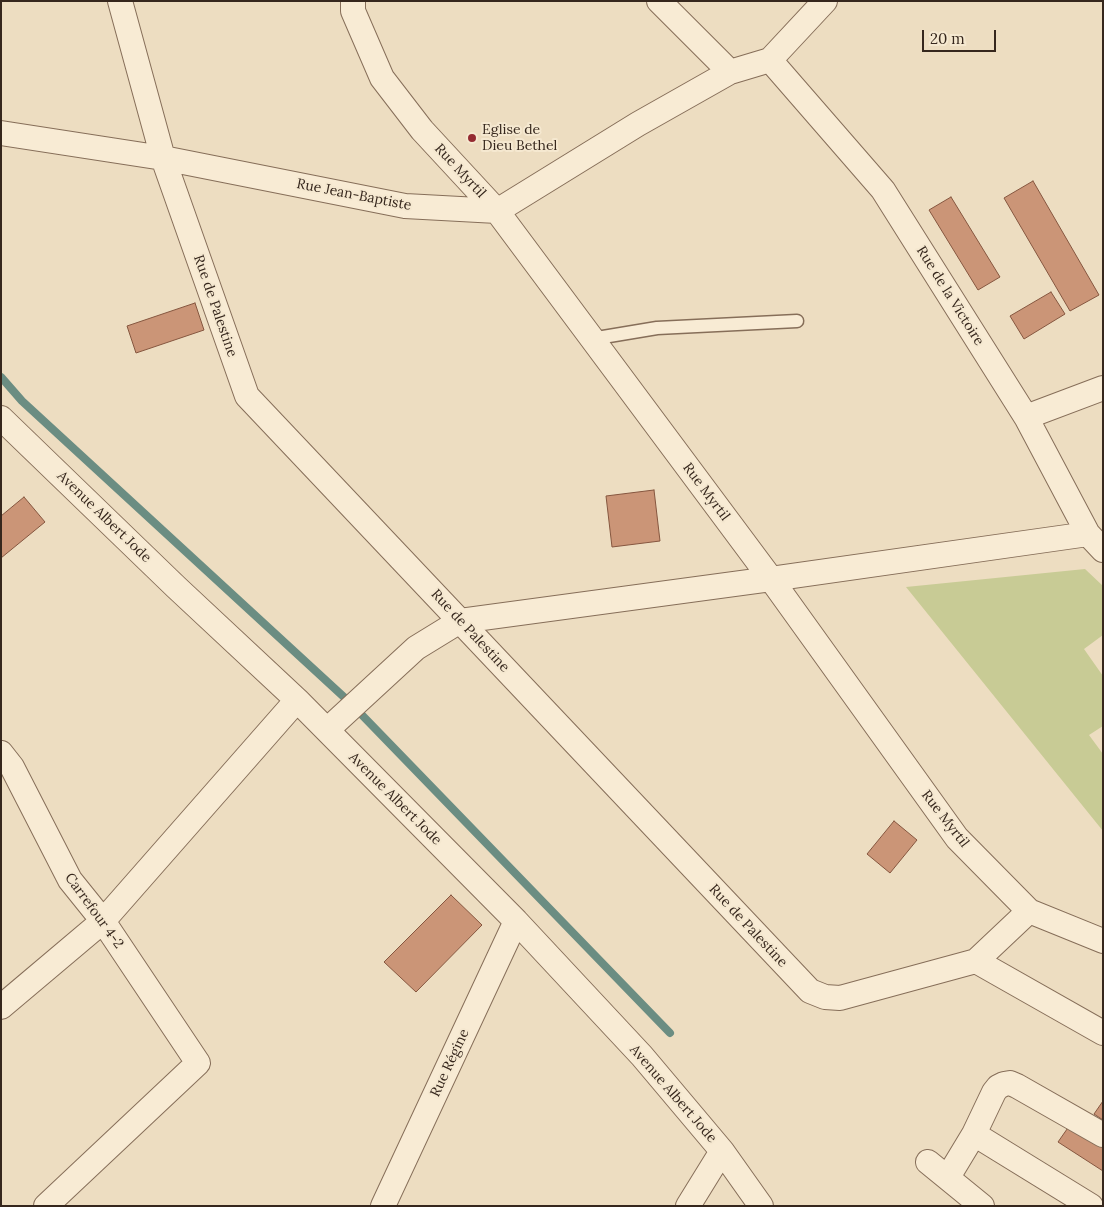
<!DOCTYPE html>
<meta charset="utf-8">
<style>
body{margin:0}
#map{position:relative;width:1104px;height:1207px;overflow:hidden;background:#edddc1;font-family:Lora,serif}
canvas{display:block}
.frame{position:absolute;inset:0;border:2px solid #36271d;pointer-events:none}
.scale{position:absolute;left:922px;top:30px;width:74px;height:22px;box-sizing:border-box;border:2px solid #36271d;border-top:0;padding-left:6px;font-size:15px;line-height:18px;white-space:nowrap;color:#36271d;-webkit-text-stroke:4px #f5e8d0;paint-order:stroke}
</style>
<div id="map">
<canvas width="1104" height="1207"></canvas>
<div class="frame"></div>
<div class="scale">20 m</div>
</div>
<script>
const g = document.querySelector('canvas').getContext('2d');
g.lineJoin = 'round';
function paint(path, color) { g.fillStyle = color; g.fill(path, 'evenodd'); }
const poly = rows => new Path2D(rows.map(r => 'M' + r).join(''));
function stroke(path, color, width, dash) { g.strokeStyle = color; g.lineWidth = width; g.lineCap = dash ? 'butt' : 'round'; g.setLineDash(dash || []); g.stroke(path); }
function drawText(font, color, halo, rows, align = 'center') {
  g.font = font + ' Lora,serif'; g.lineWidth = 4; g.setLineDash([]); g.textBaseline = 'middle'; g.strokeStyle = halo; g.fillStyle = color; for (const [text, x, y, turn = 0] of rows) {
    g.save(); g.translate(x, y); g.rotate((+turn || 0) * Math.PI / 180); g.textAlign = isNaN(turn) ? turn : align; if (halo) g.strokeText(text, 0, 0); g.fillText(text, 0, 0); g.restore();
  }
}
paint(poly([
 [1085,569,1103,586,1103,635,1084,649,1103,676,1103,726,1089,735,1103,754,1103,831,906,587]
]), '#c8cb95');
stroke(poly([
 [1,377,22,401,345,698],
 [360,713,670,1033]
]), '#6b8d82', 8);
const building = poly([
 [1033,181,1099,295,1070,311,1004,198,1033,181],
 [951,197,1000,277,978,290,929,210,951,197],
 [1051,292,1065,314,1024,339,1010,316,1051,292],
 [195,303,204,330,136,353,127,326,195,303],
 [654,490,660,541,612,547,606,496,654,490],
 [24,497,45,522,1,558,1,516,24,497],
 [894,821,917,840,890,873,867,854,894,821],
 [451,895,482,925,416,992,384,962,451,895],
 [1103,1101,1103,1120,1094,1114,1103,1101],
 [1072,1122,1103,1142,1103,1171,1058,1142,1072,1122]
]);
paint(building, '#cb9577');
stroke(building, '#85563f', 1);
const service = poly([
 [591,339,657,328,797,321]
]);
const minor = poly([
 [120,1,163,158,247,396,810,991,825,997,840,998,976,961,1029,911],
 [353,1,353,11,382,78,422,130,497,211,771,579,957,838,1029,911,1103,941],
 [659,1,730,72],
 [770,60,883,190,1026,417,1088,534,1103,550],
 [1,133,163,158,405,206,497,211,638,124,730,72,770,60,825,1],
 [1026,417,1103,388],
 [1,418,176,587,297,700,516,921,642,1056,722,1151,761,1206],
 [327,730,416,648,460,621,771,579,1088,534],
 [1,753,12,767,70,880,103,921,198,1063,46,1206],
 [976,961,1103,1033],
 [1,1007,103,921,297,700],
 [974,1134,1091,1206],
 [928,1162,982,1206],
 [948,1177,974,1134,994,1092,998,1087,1004,1084,1010,1083,1017,1086,1103,1135],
 [383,1206,516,921],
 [688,1206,722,1151]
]);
stroke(service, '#866e59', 15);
stroke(minor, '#866e59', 26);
stroke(service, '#f8ebd4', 12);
stroke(minor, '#f8ebd4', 24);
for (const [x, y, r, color] of [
 [472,138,5,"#942a31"]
]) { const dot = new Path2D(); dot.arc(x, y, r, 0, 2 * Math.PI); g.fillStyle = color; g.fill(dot); stroke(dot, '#f5e8d0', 2); }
drawText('14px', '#36271d', '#f5e8d0', [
 ["Eglise de",482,130],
 ["Dieu Bethel",482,146]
], 'left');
drawText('14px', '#36271d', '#f5e8d0', [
 ["Rue Myrtil",460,171,47],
 ["Rue Jean-Baptiste",354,195,11],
 ["Rue de la Victoire",950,296,58],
 ["Rue de Palestine",215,306,71],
 ["Rue Myrtil",706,492,53],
 ["Avenue Albert Jode",104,517,44],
 ["Rue de Palestine",470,631,47],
 ["Avenue Albert Jode",395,799,45],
 ["Rue Myrtil",945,819,52],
 ["Carrefour 4-2",94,911,54],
 ["Rue de Palestine",748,926,47],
 ["Rue Régine",450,1063,-65],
 ["Avenue Albert Jode",673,1094,49]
]);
</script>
